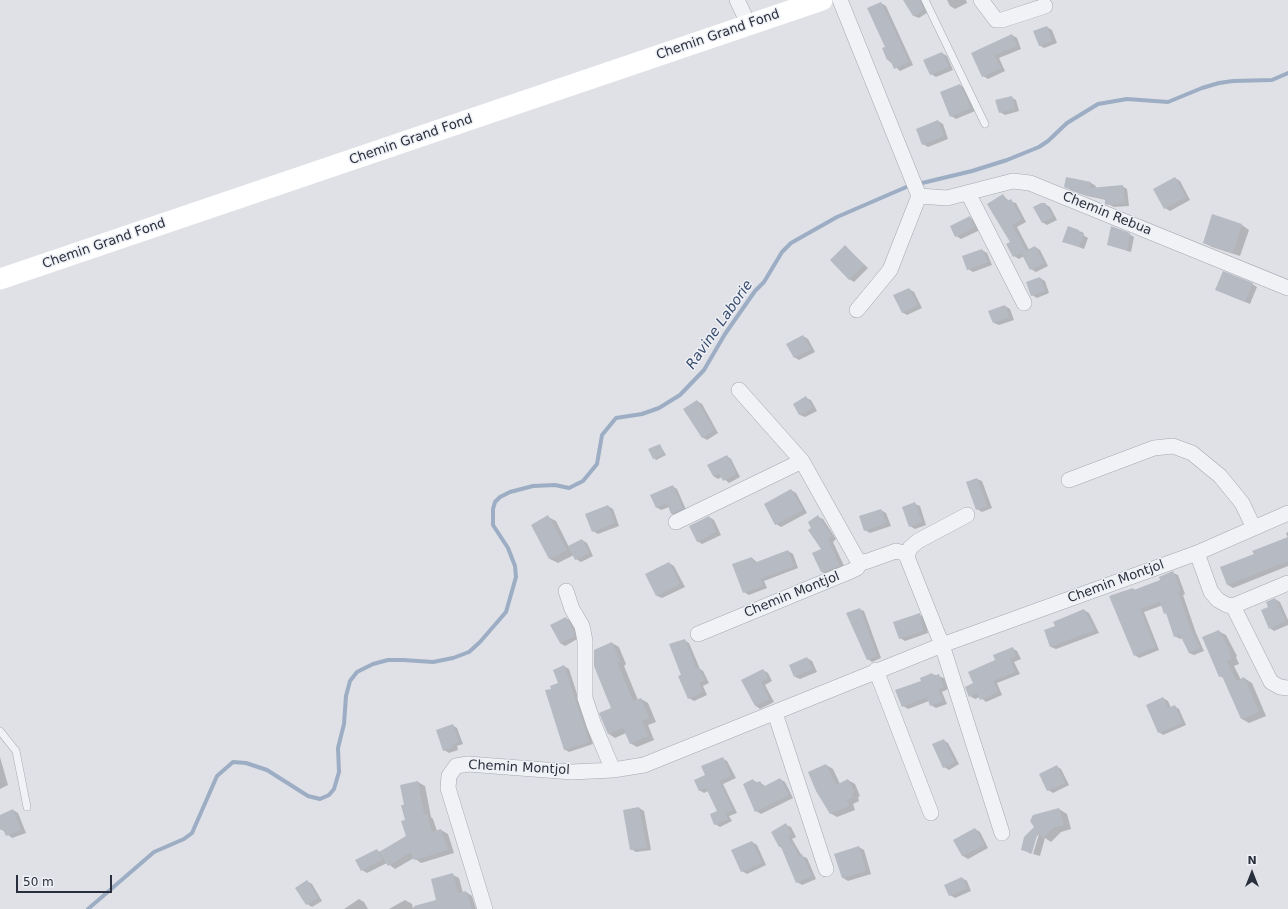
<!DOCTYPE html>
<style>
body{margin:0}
#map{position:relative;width:1288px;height:909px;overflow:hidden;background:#dfe1e7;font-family:"DejaVu Sans",sans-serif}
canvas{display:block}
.north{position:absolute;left:1232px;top:853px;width:40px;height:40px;-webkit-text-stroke:3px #eef0f5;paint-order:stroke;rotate:0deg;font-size:11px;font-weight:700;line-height:16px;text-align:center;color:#292f3c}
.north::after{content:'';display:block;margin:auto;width:14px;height:18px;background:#292f3c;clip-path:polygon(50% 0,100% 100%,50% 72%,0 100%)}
.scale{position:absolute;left:16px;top:875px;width:96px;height:18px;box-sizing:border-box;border:2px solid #292f3c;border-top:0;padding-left:5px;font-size:12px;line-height:14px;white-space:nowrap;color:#292f3c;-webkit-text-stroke:3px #eef0f5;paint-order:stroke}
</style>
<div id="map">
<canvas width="1288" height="909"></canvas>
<div class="north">N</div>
<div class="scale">50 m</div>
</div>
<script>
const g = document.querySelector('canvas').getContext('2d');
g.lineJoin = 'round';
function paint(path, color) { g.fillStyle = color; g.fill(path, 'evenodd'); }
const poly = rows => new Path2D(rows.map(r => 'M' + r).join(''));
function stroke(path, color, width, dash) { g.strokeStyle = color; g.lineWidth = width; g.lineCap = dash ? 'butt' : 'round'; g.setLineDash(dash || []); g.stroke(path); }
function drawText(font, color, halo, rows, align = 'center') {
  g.font = font + ' "DejaVu Sans",sans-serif'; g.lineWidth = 3; g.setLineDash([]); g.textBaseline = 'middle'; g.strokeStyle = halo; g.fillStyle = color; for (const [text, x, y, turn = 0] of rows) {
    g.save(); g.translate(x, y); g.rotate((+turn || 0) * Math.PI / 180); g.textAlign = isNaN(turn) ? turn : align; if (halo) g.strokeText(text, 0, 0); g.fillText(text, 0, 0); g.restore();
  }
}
paint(poly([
 [904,0,922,0,928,12,919,18,914,16],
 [947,0,966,0,967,3,955,9,950,6],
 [881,3,886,6,913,65,900,71,888,60],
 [1047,27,1052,30,1057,43,1044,48,1039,45],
 [1012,35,1017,38,1021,49,999,58,1005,71,988,79,983,76,972,54],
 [942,53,947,56,953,70,936,77,931,74],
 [960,85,965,88,975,111,956,119,951,116],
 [1011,97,1016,100,1019,111,1005,115,1000,112],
 [938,121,943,124,948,139,928,147,923,144],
 [1175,178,1180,181,1190,200,1170,211,1165,208],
 [1067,179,1091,183,1096,186,1095,189,1122,186,1127,189,1129,206,1114,207,1106,203,1106,200,1087,196,1070,190],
 [1003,195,1009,201,1016,203,1026,222,1017,227,1029,250,1035,247,1040,250,1048,266,1036,272,1031,269,1024,256,1019,259,1014,256],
 [1045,204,1050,207,1057,220,1047,225,1042,222],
 [970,218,975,220,980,230,961,239,956,236],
 [1242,225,1249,230,1240,256,1212,247,1204,243],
 [1069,227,1084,233,1083,235,1088,238,1084,249,1063,241],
 [1129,234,1134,237,1131,252,1108,245],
 [845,246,868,268,854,282,849,279],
 [982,250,987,253,992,265,973,272,968,269],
 [1040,278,1045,281,1049,293,1037,298,1032,295],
 [1252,284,1257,287,1250,304,1216,290],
 [909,289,914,292,922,308,907,315,902,312],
 [1005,306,1010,309,1014,320,999,325,994,323],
 [803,336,808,339,815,352,799,360,794,357],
 [806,398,811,400,817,411,805,417,800,415,794,404],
 [697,401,702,404,718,433,707,440,702,437],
 [660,445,666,455,656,460,654,458],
 [727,456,731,459,740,477,729,483,722,477,718,479,713,476],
 [977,479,982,481,992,508,982,512,977,509],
 [672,486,677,489,687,512,677,517,672,514,669,507,661,510,656,507],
 [791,490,796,493,807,513,781,527,776,524],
 [915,504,920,506,926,525,915,529,910,526],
 [608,506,613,509,619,526,598,534,593,531],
 [881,510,886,513,891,526,870,533,865,530],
 [548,517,556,521,569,547,582,540,587,543,593,556,581,562,576,559,574,555,558,563,550,559,532,525],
 [709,517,714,520,721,535,702,544,697,541],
 [818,517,823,519,836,539,833,542,845,568,827,575,822,572,814,554,823,550,813,528],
 [1288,532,1288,566,1233,588,1228,585,1221,568,1255,555,1288,538,1286,533],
 [788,551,793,554,798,568,764,581,767,588,749,595,744,592,752,558,758,563],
 [669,563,674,566,685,587,662,598,657,596,647,575],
 [1173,573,1178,575,1185,594,1183,595,1196,633,1204,651,1194,655,1189,653,1183,638,1180,639,1175,636,1168,615,1165,613,1163,605,1144,612,1159,650,1139,658,1135,655,1133,589,1136,590,1161,581],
 [1275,599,1280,602,1288,620,1288,625,1274,631,1270,628,1269,608],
 [859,609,864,611,881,658,872,662,868,659],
 [1084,610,1089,613,1099,633,1056,649,1051,647,1056,627],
 [920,615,924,617,928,633,905,641,900,638],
 [566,618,571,621,579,638,565,646,560,643],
 [1218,631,1226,635,1237,656,1236,657,1239,664,1234,666,1241,680,1244,678,1252,683,1266,716,1249,723,1242,719,1225,679,1220,676],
 [684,640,689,643,700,669,703,671,709,683,703,686,707,695,694,701,689,698,682,675],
 [612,643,619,647,626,664,624,666,638,700,641,699,648,703,656,722,648,725,654,740,637,747,630,743,626,733,615,738,609,734,613,708],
 [1012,648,1017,651,1021,659,1014,662,1020,674,997,683,1002,695,986,702,980,697,975,699,970,696,975,684,996,660],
 [807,658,812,661,817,672,800,679,795,677],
 [564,666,569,669,593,744,569,752,564,749,552,689,560,684,554,670],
 [763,670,768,673,772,681,765,685,774,702,760,709,756,706,742,681],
 [932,674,944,678,948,689,942,692,947,704,936,708,931,705,929,701,908,709,903,706,922,681],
 [1163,698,1168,701,1171,708,1174,706,1179,709,1186,725,1163,735,1159,732],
 [452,725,457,728,463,744,457,746,458,750,449,753,444,750],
 [943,740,948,743,959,764,949,770,944,767],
 [0,757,8,785,0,789],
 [722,758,727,761,736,778,723,784,737,813,729,816,732,821,720,827,715,824,718,811,708,791,704,793,699,790],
 [826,765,833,769,840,784,848,780,855,784,860,796,858,797,859,801,853,804,855,810,837,817,830,813],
 [1056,766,1061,769,1069,785,1053,793,1048,790],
 [780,779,785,782,793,798,761,814,756,811,753,780,758,783,760,782,766,787],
 [418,782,425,786,431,817,433,819,437,831,441,830,448,834,454,853,421,863,414,858,395,869,387,863,367,873,362,870,377,850,380,852,407,836,405,805],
 [639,808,644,811,651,850,636,852,631,849],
 [1059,809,1067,814,1071,829,1061,832,1051,842,1045,838,1040,856,1033,854,1039,834,1036,837,1031,854,1022,849],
 [13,810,18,813,26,833,12,838,1,829,0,816],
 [786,825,791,827,796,837,792,839,802,856,807,858,816,879,802,885,797,882,782,848,780,847],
 [975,829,980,832,988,848,968,859,963,856,955,840],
 [752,842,757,845,766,865,747,874,742,871],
 [859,847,864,850,871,874,848,881,843,878],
 [453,875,459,878,463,893,466,892,472,896,476,909,389,909,405,900,412,904,413,908,437,901],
 [962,878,967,881,971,891,955,898,950,895],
 [307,881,312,884,322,901,312,907,307,904],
 [359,899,364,902,368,909,344,909]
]), '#0003');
stroke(poly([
 [918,184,972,171,1007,160,1039,147,1048,141,1067,123,1098,104,1127,99,1168,102,1202,88,1219,83,1233,81,1272,80,1288,73],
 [88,909,154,852,184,839,192,833,217,776,233,762,246,763,267,770,308,796,320,799,329,795,334,789,339,772,338,748,344,724,346,696,350,681,357,672,373,664,388,660,403,660,433,662,453,658,469,652,480,642,506,612,516,577,515,566,508,548,493,525,493,509,495,502,500,497,510,492,533,486,555,485,569,488,583,481,597,464,602,435,616,418,642,414,659,408,680,395,704,370,725,334,755,291,764,282,782,252,791,243,837,217,911,185]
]), '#9cadc4', 4);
paint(poly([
 [903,0,920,0,924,10,913,16],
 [881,2,909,62,894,69,890,59,887,60,882,48,885,47,867,8],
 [1047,26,1052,41,1039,46,1033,31],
 [1012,34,1017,46,994,55,1001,68,982,77,971,53],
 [942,52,949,67,930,75,923,60],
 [960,84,971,108,950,117,940,92],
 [1012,96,1015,109,999,113,995,100],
 [938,120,944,136,922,145,916,129],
 [1066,177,1091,182,1090,188,1123,185,1125,203,1108,205,1105,204,1105,199,1081,194,1064,187],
 [1175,177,1186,197,1164,209,1153,189],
 [1003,194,1007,201,1011,199,1022,219,1012,225,1026,250,1013,257,1006,244,1010,242,987,204],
 [1041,203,1045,203,1053,217,1042,223,1033,207],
 [1212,214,1242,224,1233,253,1203,243],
 [970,216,975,227,955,237,950,226],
 [1068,226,1079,230,1078,233,1084,234,1079,247,1062,242],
 [1111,226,1130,233,1127,250,1107,245],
 [845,245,864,265,849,280,830,260],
 [1035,246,1044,263,1030,270,1021,253],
 [982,249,988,262,967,270,962,256],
 [1223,271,1253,283,1245,302,1215,290],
 [1040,277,1045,291,1031,296,1026,282],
 [909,288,918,305,902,313,893,295],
 [1005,305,1009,317,993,323,988,311],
 [803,335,811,349,794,358,786,344],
 [806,396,813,408,799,415,793,404],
 [697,400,714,430,702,438,683,409],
 [660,444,664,454,653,459,648,449],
 [727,455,736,474,723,481,719,473,713,476,707,465],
 [977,478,987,506,976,510,966,482],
 [673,485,683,509,671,514,667,503,656,508,650,495],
 [791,489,803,510,775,525,764,504],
 [915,502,922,522,909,527,902,507],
 [608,505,615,523,592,532,585,514],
 [881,509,886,523,864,531,859,516],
 [548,515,567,550,549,559,531,525],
 [818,515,832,536,828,539,840,566,821,572,812,553,821,549,808,530,811,528,808,522],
 [709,516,716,532,697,542,689,526],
 [1288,537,1288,561,1227,585,1220,567,1254,554,1252,551],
 [582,539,589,553,575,560,568,546],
 [788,550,794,566,760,579,763,586,743,593,732,564,752,557,754,563],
 [669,562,680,584,656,596,645,574],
 [1173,571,1181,591,1178,592,1191,630,1200,648,1189,653,1180,635,1174,637,1166,613,1164,614,1160,602,1140,609,1155,647,1134,656,1109,596,1133,588,1134,590,1160,580,1159,577],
 [1275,598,1286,621,1269,629,1261,610,1268,607,1266,602],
 [860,608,877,656,867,660,846,613],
 [1084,609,1095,630,1050,647,1044,630,1055,626,1053,622],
 [920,613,923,631,899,639,893,622],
 [566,617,573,629,575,636,560,643,550,625],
 [1219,630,1230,651,1229,652,1232,659,1227,661,1236,681,1244,677,1259,712,1241,719,1222,676,1219,677,1202,637],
 [685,639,696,668,698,667,705,680,699,683,703,692,688,699,678,676,681,675,669,644],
 [612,642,620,661,617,662,633,701,641,698,649,718,642,721,648,736,630,744,623,728,608,734,599,713,611,708,594,666,594,650],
 [1013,647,1016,656,1010,659,1015,672,993,681,998,692,980,700,977,693,969,697,965,687,973,683,968,672,995,660,993,655],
 [807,657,812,669,794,677,789,665],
 [564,665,589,742,564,750,545,690,551,689,550,686,558,683,553,670],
 [763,669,768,678,761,682,769,699,755,706,741,680],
 [932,673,933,676,939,674,944,687,938,689,943,701,930,706,927,697,902,707,895,690,921,681,920,678],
 [1163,697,1168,708,1175,705,1182,723,1158,733,1146,705],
 [453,724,459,742,452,744,454,747,443,751,436,730],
 [944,739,955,762,943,768,932,744],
 [723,757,731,776,719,781,733,810,725,813,728,819,714,825,710,814,717,811,706,788,699,791,694,780,705,775,701,766],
 [826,764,836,785,848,779,854,792,852,793,853,797,847,800,849,806,830,814,816,791,808,772],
 [1057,765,1065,783,1047,791,1039,774],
 [780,778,789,795,755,812,743,784,753,779,755,783,760,781,763,787],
 [418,781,424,814,427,814,432,832,441,829,448,850,414,860,411,852,388,866,379,852,406,836,401,821,405,820,401,805,404,805,400,785],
 [639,807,647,848,630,850,623,810],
 [1059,808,1064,825,1053,828,1043,838,1038,832,1032,853,1021,850,1024,837,1034,827,1030,821,1033,815],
 [13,809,21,830,6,836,3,829,0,830,0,815],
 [786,823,791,834,788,836,799,856,802,854,812,876,796,883,781,847,779,847,771,832],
 [975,828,984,845,962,856,953,840],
 [752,841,762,863,741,872,731,850],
 [859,846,866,871,842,878,834,854],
 [377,849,382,860,361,871,355,860],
 [453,873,458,893,466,891,472,909,415,909,414,906,436,900,431,879],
 [962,877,967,888,949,896,944,885],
 [307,880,318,898,306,905,295,888]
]), '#b6bac3');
const lane = poly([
 [925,0,985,124],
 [0,731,16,751,27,807]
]);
const street = poly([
 [737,0,749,25],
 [840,0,919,196,947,198,1013,181,1030,183,1288,288],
 [981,0,996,20,1002,20,1045,6],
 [968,193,1024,303],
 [857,310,890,270,919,196],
 [739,390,802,461,858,561,865,562,896,551,904,553,907,557,942,645,1002,833],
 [1069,480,1154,448,1173,446,1192,453,1220,476,1242,503,1254,528],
 [676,522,802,461],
 [1197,553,1211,592,1218,600,1227,605,1233,606,1288,583],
 [907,557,910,548,918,541,967,515],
 [566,591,572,609,582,626,585,641,585,698,594,725,613,770],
 [1233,606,1271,682,1280,687,1288,688],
 [698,634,851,571,857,568,861,562],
 [876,670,931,813],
 [775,713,826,869],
 [485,909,448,788,449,776,456,766,468,764,572,772,613,770,644,765,942,645,1197,553,1288,513]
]);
stroke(lane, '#a5a8b0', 8);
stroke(street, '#a5a8b0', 16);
stroke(lane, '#f1f2f5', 7);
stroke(street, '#f1f2f5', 15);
stroke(poly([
 [0,279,822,0]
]), '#fff', 21);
drawText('13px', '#292f3c', '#eef0f5', [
 ["Chemin Grand Fond",718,35,-19],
 ["Chemin Grand Fond",411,140,-19],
 ["Chemin Rebua",1107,214,22],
 ["Chemin Grand Fond",104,244,-19],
 ["Chemin Montjol",1116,582,-20],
 ["Chemin Montjol",792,595,-22],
 ["Chemin Montjol",519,768,3]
]);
drawText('italic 14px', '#374c6d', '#eef0f5', [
 ["Ravine Laborie",720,325,-55]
]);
</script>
